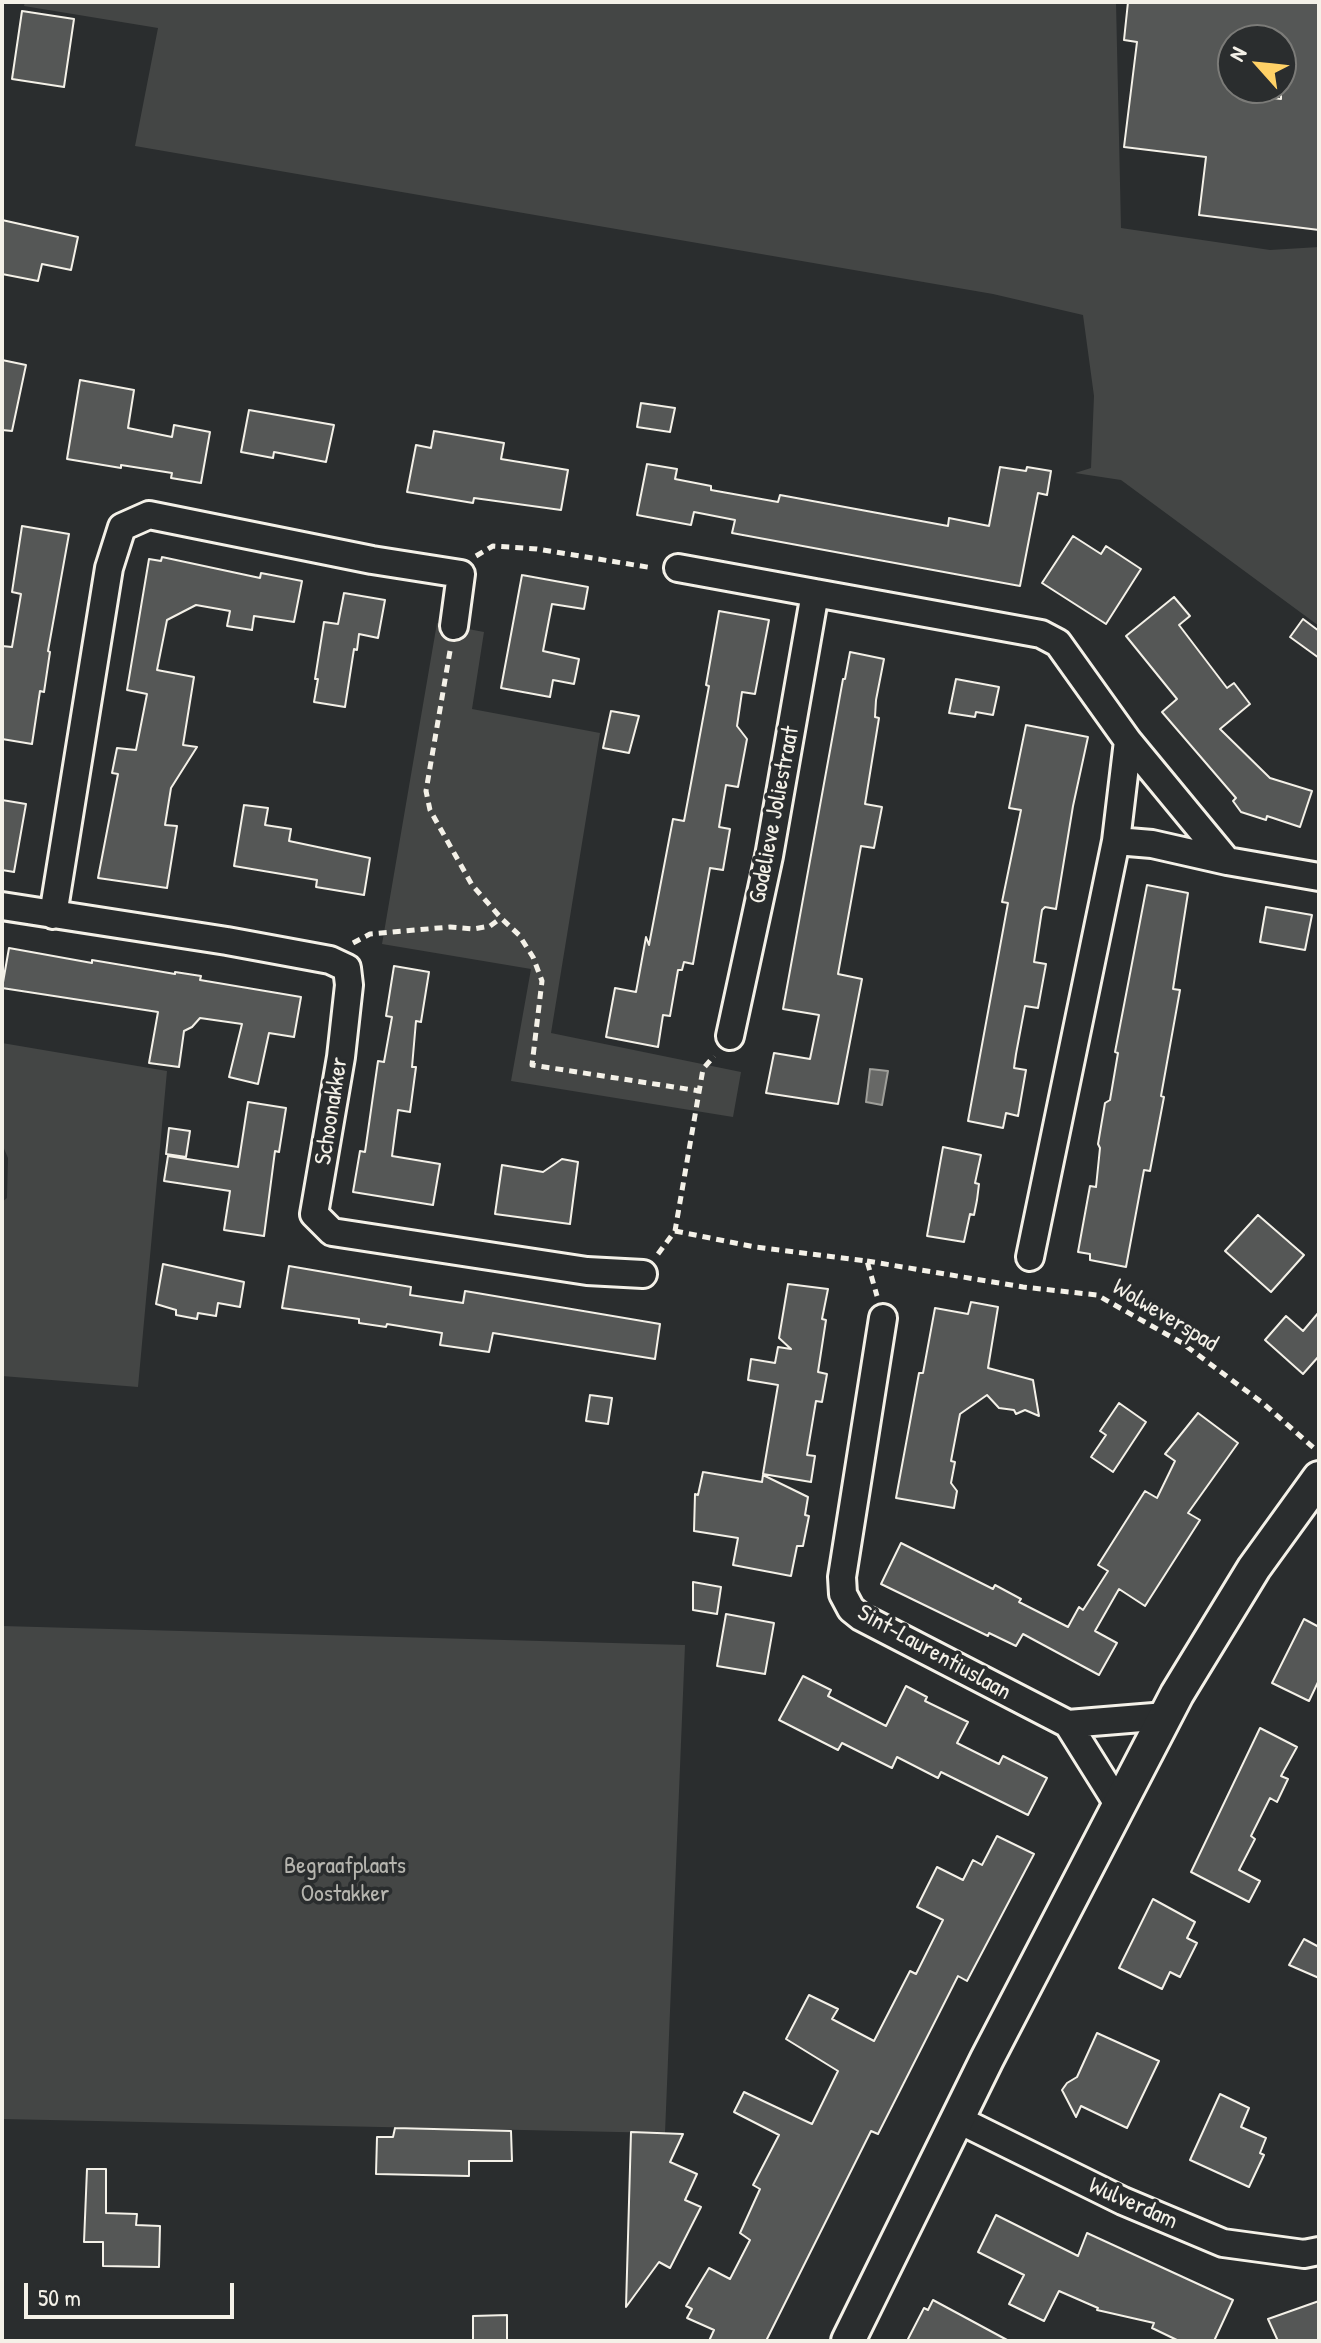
<!DOCTYPE html>
<style>
body{margin:0}
#map{position:relative;width:1321px;height:2343px;overflow:hidden;background:#2a2d2e;font-family:"Patrick Hand",sans-serif}
canvas{display:block}
.frame{position:absolute;inset:0;border:4px solid #f4f1e8;pointer-events:none}
.north{position:absolute;left:1217px;top:24px;width:80px;height:80px;box-sizing:border-box;background:#2a2d2e;border:2px solid #7b7b78;border-radius:50%;rotate:297deg;font-size:22px;font-weight:700;line-height:32px;text-align:center;color:#f4f1e8}
.north::after{content:'';display:block;margin:auto;width:28px;height:36px;background:#ffd166;clip-path:polygon(50% 0,100% 100%,50% 72%,0 100%)}
.scale{position:absolute;left:24px;top:2283px;width:210px;height:36px;box-sizing:border-box;border:4px solid #f4f1e8;border-top:0;padding-left:10px;font-size:24px;line-height:28px;white-space:nowrap;color:#f4f1e8;-webkit-text-stroke:6px #2a2d2e;paint-order:stroke}
</style>
<div id="map">
<canvas width="1321" height="2343"></canvas>
<div class="frame"></div>
<div class="north">N</div>
<div class="scale">50 m</div>
</div>
<script>
const g = document.querySelector('canvas').getContext('2d');
g.lineJoin = 'round';
function paint(path, color) { g.fillStyle = color; g.fill(path, 'evenodd'); }
const poly = rows => new Path2D(rows.map(r => 'M' + r).join(''));
function stroke(path, color, width, dash) { g.strokeStyle = color; g.lineWidth = width; g.lineCap = dash ? 'butt' : 'round'; g.setLineDash(dash || []); g.stroke(path); }
function drawText(font, color, halo, rows, align = 'center') {
  g.font = font + ' "Patrick Hand",sans-serif'; g.lineWidth = 7; g.setLineDash([]); g.textBaseline = 'middle'; g.strokeStyle = halo; g.fillStyle = color; for (const [text, x, y, turn = 0] of rows) {
    g.save(); g.translate(x, y); g.rotate((+turn || 0) * Math.PI / 180); g.textAlign = isNaN(turn) ? turn : align; if (halo) g.strokeText(text, 0, 0); g.fillText(text, 0, 0); g.restore();
  }
}
paint(poly([
 [25,2,1116,2,1121,228,1270,250,1319,247,1319,626,1121,480,1075,473,1091,468,1094,396,1083,315,993,294,135,146,158,28,24,6],
 [437,623,484,632,472,709,600,733,551,1033,741,1072,733,1117,511,1081,531,969,382,944],
 [2,1043,167,1071,138,1387,2,1376,2,1202,7,1198,8,1158,2,1144],
 [2,1626,685,1645,665,2133,2,2119]
]), '#444645');
const water = poly([
 [870,1069,888,1071,882,1105,866,1102,870,1069]
]);
paint(water, '#676866');
stroke(water, '#9f9f9a', 2);
const building = poly([
 [1128,2,1319,2,1319,230,1199,215,1206,157,1124,147,1137,42,1124,40,1128,2],
 [1233,40,1281,40,1281,99,1233,93,1233,40],
 [22,11,74,19,64,87,12,79,22,11],
 [2,220,78,237,71,270,42,264,38,281,2,274,2,220],
 [2,360,26,365,12,431,2,430,2,360],
 [80,380,134,390,128,428,172,437,174,425,210,432,201,483,171,478,172,473,121,465,121,468,67,459,80,380],
 [641,403,675,408,670,432,637,427,641,403],
 [249,410,334,425,326,462,274,452,273,458,241,452,249,410],
 [434,431,504,443,501,459,568,470,561,510,474,498,473,503,407,492,416,445,431,448,434,431],
 [647,464,677,469,675,479,711,486,711,490,778,502,780,495,948,526,949,518,989,526,1000,467,1026,471,1027,467,1051,471,1047,495,1038,493,1020,586,732,533,735,520,694,512,691,525,637,515,647,464],
 [22,526,69,534,48,651,50,652,44,692,40,691,32,744,2,739,2,646,12,647,21,594,12,592,22,526],
 [1073,536,1101,554,1106,546,1141,569,1106,624,1042,583,1073,536],
 [162,557,260,578,261,573,302,581,294,622,254,616,252,630,227,626,230,611,196,605,167,620,157,670,194,677,183,745,197,747,171,788,165,825,177,826,167,888,98,878,118,774,112,773,117,748,136,750,147,694,127,690,149,559,161,561,162,557],
 [522,575,588,587,584,609,552,604,543,651,579,659,574,684,553,680,550,697,501,688,522,575],
 [344,593,385,600,378,638,359,634,357,650,354,649,345,707,314,702,318,679,315,679,324,622,338,624,344,593],
 [1174,597,1190,616,1179,625,1227,688,1234,683,1250,704,1220,729,1270,778,1312,791,1300,827,1267,816,1266,820,1241,812,1233,801,1236,798,1162,712,1177,699,1126,636,1174,597],
 [719,611,769,620,755,694,742,692,737,726,747,739,738,787,726,785,719,827,730,829,723,870,710,868,693,964,684,962,682,970,678,970,670,1016,663,1015,658,1047,606,1037,615,988,636,992,646,937,649,945,673,819,684,821,709,686,706,685,719,611],
 [1303,619,1319,631,1319,658,1290,637,1303,619],
 [850,652,884,659,876,700,875,717,879,718,865,804,882,807,874,848,861,846,838,974,862,979,838,1104,766,1093,774,1053,810,1059,819,1015,783,1009,843,679,845,679,850,652],
 [956,679,999,687,993,715,976,712,975,717,949,713,956,679],
 [611,711,639,716,629,753,603,748,611,711],
 [1026,725,1088,737,1073,806,1056,909,1045,907,1042,910,1034,962,1046,964,1038,1008,1025,1006,1016,1054,1014,1068,1026,1070,1018,1116,1006,1113,1003,1128,968,1121,1008,903,1002,902,1021,810,1009,808,1026,725],
 [2,800,26,804,14,872,2,870,2,800],
 [244,805,268,808,265,825,291,829,289,841,370,858,364,895,316,887,317,880,234,866,244,805],
 [1147,885,1188,893,1173,989,1180,990,1161,1096,1164,1097,1150,1171,1144,1170,1126,1267,1090,1260,1090,1254,1078,1252,1090,1186,1096,1187,1100,1148,1098,1144,1105,1103,1110,1100,1118,1053,1115,1052,1147,885],
 [1266,907,1312,915,1305,950,1260,942,1266,907],
 [9,948,92,963,92,960,175,974,175,972,201,976,200,980,301,997,294,1037,269,1033,258,1084,229,1077,242,1024,200,1018,192,1027,184,1031,179,1067,149,1063,158,1012,2,988,9,948],
 [394,966,429,972,421,1022,416,1021,412,1067,416,1067,410,1112,398,1110,392,1156,440,1164,433,1205,353,1192,360,1151,365,1152,378,1061,384,1062,392,1017,386,1016,394,966],
 [248,1102,286,1108,279,1152,275,1151,264,1236,224,1230,230,1191,164,1181,168,1156,238,1167,248,1102],
 [169,1128,190,1131,186,1157,166,1154,169,1128],
 [943,1147,981,1155,975,1183,979,1184,977,1200,974,1215,970,1214,964,1242,927,1236,943,1147],
 [562,1159,578,1162,570,1224,495,1214,502,1165,543,1172,562,1159],
 [1258,1215,1304,1255,1271,1292,1225,1251,1258,1215],
 [163,1264,244,1282,240,1307,218,1303,216,1316,198,1313,197,1319,176,1315,176,1310,156,1304,163,1264],
 [289,1266,411,1287,410,1295,463,1303,465,1291,660,1324,655,1359,493,1333,489,1352,440,1345,442,1333,387,1324,386,1327,359,1323,359,1319,282,1308,289,1266],
 [788,1284,828,1289,822,1319,826,1320,818,1372,827,1374,822,1402,816,1401,807,1455,815,1456,811,1482,763,1474,778,1385,748,1380,751,1359,775,1363,778,1347,791,1349,779,1338,788,1284],
 [971,1302,998,1307,988,1368,1033,1380,1039,1416,1025,1410,1016,1414,1014,1410,999,1408,987,1395,960,1414,951,1461,955,1462,951,1483,957,1491,954,1508,896,1498,919,1373,923,1373,935,1308,968,1314,971,1302],
 [1319,1312,1319,1356,1303,1374,1265,1340,1286,1316,1303,1331,1319,1312],
 [590,1395,612,1398,608,1424,586,1421,590,1395],
 [1119,1403,1146,1422,1113,1472,1091,1457,1106,1435,1100,1431,1119,1403],
 [1198,1413,1238,1443,1188,1513,1200,1520,1145,1606,1119,1589,1095,1631,1117,1643,1099,1675,1023,1634,1016,1646,989,1633,988,1636,881,1584,901,1543,993,1589,995,1585,1021,1599,1019,1602,1068,1627,1079,1607,1083,1610,1108,1571,1098,1565,1145,1491,1157,1498,1175,1461,1165,1454,1198,1413],
 [703,1472,762,1482,763,1475,808,1497,805,1515,809,1516,803,1546,797,1546,791,1576,733,1565,738,1538,694,1531,695,1494,698,1495,703,1472],
 [693,1582,721,1587,717,1614,693,1610,693,1582],
 [726,1614,774,1623,765,1674,717,1666,726,1614],
 [1304,1619,1319,1627,1319,1680,1309,1701,1272,1683,1304,1619],
 [803,1676,831,1690,828,1696,886,1726,906,1686,927,1697,925,1701,968,1722,957,1743,999,1764,1003,1756,1047,1778,1028,1815,941,1772,938,1778,897,1757,892,1768,842,1743,838,1750,779,1720,803,1676],
 [1260,1728,1297,1747,1281,1776,1288,1779,1277,1802,1270,1798,1251,1836,1255,1839,1239,1870,1260,1881,1249,1902,1191,1872,1260,1728],
 [997,1836,1034,1854,967,1981,958,1976,878,2134,871,2131,766,2341,709,2341,714,2330,687,2318,692,2309,686,2306,709,2268,730,2279,750,2240,740,2233,760,2189,753,2185,779,2135,734,2112,744,2092,812,2124,838,2071,786,2039,809,1995,838,2009,832,2019,874,2041,910,1971,916,1974,943,1920,917,1907,937,1867,963,1880,973,1860,982,1865,997,1836],
 [1153,1899,1195,1922,1187,1938,1197,1943,1180,1977,1170,1972,1162,1989,1119,1968,1153,1899],
 [1304,1939,1319,1947,1319,1978,1289,1965,1304,1939],
 [1097,2033,1159,2061,1127,2128,1081,2106,1076,2117,1062,2090,1067,2083,1077,2077,1097,2033],
 [1220,2094,1249,2108,1241,2127,1266,2138,1260,2153,1264,2155,1249,2187,1190,2160,1220,2094],
 [395,2128,511,2131,512,2161,469,2161,469,2176,376,2174,377,2137,393,2137,395,2128],
 [631,2132,683,2134,670,2162,697,2174,685,2200,701,2207,670,2268,659,2262,626,2307,631,2132],
 [87,2169,106,2169,106,2213,137,2214,136,2225,160,2226,159,2267,103,2266,103,2242,84,2242,87,2169],
 [996,2215,1078,2256,1087,2233,1233,2300,1214,2341,1179,2341,1152,2328,1154,2323,1097,2310,1098,2308,1059,2291,1044,2321,1009,2304,1024,2275,978,2252,996,2215],
 [933,2300,1009,2341,907,2341,924,2308,928,2310,933,2300],
 [1319,2301,1319,2341,1278,2341,1268,2319,1319,2301],
 [507,2315,507,2341,473,2341,473,2316,507,2315]
]);
paint(building, '#555756');
stroke(building, '#f4f1e8', 2);
const minor = poly([
 [678,568,815,593],
 [1116,841,1152,844,1227,861],
 [2,906,227,941,330,960,347,968,349,985,341,1057,314,1214,332,1232,587,1271,643,1274],
 [53,915,109,568,122,527,149,515,372,560,461,574,454,626],
 [730,1036,769,856,815,593,1041,634,1058,643,1128,741,1227,861,1319,877],
 [1030,1257,1116,841,1128,741],
 [883,1318,842,1577,843,1594,851,1609,861,1617,1068,1724,1118,1804],
 [1068,1724,1166,1716],
 [957,2119,1123,2201,1223,2243,1304,2254,1319,2251]
]);
const tertiary = poly([
 [848,2341,987,2059,1177,1694,1254,1568,1319,1478]
]);
stroke(minor, '#f4f1e8', 32);
stroke(tertiary, '#f4f1e8', 38);
stroke(poly([
 [476,556,493,546,537,549,653,568],
 [450,651,426,791,430,810,472,885,501,918,519,935,533,957,542,981,532,1065,700,1091],
 [353,943,370,934,450,927,473,929,490,926,501,918],
 [675,1231,755,1247,867,1261,877,1296],
 [658,1254,675,1231,703,1069,714,1056],
 [867,1261,1023,1287,1097,1295,1182,1343,1264,1404,1316,1450]
]), '#f4f1e8', 5, [8, 6]);
stroke(minor, '#2a2d2e', 26);
stroke(tertiary, '#2a2d2e', 32);
drawText('24px', '#f4f1e8', '#2a2d2e', [
 ["Godelieve Joliestraat",775,815,-79],
 ["Schoonakker",332,1111,-81],
 ["Wolweverspad",1165,1316,31],
 ["Sint-Laurentiuslaan",934,1653,29],
 ["Wulverdam",1133,2204,24]
]);
drawText('24px', '#b6b5af', '#2a2d2e', [
 ["Begraafplaats",345,1867],
 ["Oostakker",345,1895]
]);
</script>
